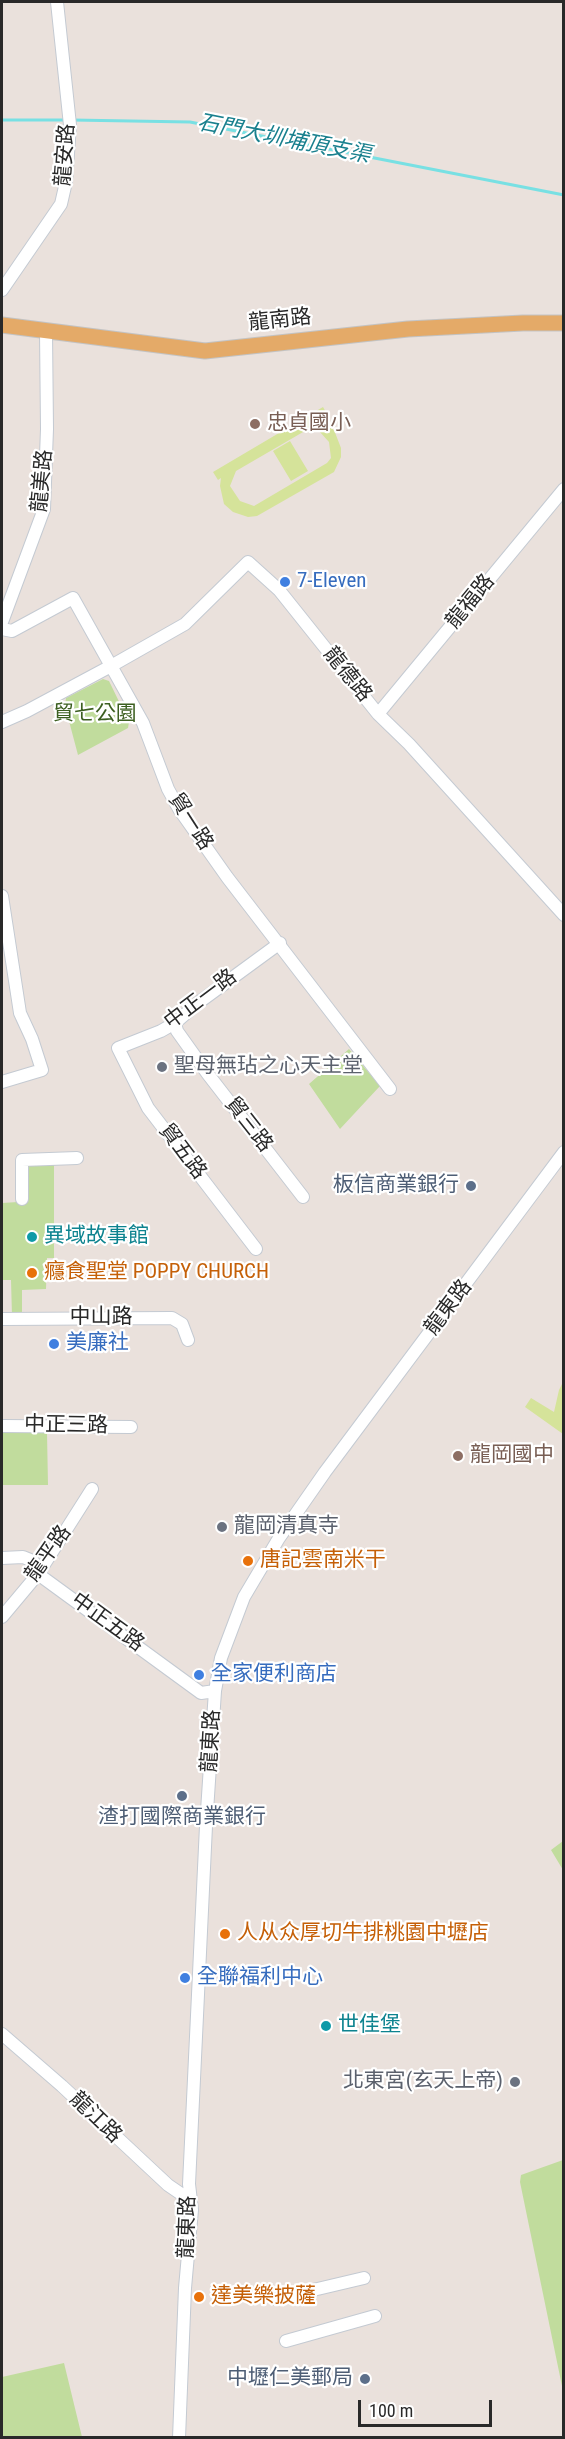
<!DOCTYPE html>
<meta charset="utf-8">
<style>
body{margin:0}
#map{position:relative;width:565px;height:2439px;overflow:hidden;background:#eae1dc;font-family:"Roboto Condensed",sans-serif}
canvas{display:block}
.frame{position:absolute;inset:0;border:3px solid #292929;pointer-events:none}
.scale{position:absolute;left:358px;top:2400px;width:134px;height:27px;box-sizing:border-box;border:3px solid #292929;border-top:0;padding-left:8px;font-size:18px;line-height:21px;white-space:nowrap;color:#292929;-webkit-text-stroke:4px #fff;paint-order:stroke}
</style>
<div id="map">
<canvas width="565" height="2439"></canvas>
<div class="frame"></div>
<div class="scale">100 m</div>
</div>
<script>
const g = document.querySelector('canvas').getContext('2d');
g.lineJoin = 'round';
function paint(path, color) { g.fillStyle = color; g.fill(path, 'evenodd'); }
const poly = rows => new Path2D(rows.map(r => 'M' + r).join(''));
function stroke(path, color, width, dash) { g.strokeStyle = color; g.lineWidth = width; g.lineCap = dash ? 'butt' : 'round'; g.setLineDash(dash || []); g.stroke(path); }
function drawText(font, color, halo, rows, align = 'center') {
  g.font = font + ' "Roboto Condensed","Noto Sans TC",sans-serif'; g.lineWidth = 4.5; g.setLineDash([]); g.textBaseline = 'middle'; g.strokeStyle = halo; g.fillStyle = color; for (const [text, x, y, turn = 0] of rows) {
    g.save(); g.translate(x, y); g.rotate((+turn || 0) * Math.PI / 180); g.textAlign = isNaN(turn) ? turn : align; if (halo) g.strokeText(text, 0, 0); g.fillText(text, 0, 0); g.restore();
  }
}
paint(poly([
 [103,679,109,681,129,722,128,728,78,755,65,706,66,698],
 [349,1049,380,1086,340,1129,309,1084],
 [20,1155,54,1157,54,1258,47,1258,46,1289,22,1290,22,1315,12,1316,11,1280,2,1280,2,1203,18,1202],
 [2,1433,47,1433,48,1485,2,1485],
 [563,1841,563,1870,551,1850],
 [563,2160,564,2160,563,2391,520,2182,521,2175],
 [64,2363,82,2437,2,2437,2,2377]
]), '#c1dc9d');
paint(poly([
 [323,407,327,414,319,420,334,430,341,448,341,457,334,472,257,516,248,517,233,512,224,504,220,486,221,478,218,480,213,472],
 [310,428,319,431,329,442,331,458,327,463,254,506,240,501,230,486,236,471],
 [290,441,308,471,291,481,273,451],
 [563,1382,563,1434,525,1407,531,1398,554,1412,559,1390]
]), '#d5e39a');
stroke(poly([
 [2,120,66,120],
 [72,120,190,122,564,195]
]), '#78e0e3', 3);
const minor = poly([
 [2,290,61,204,66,182,70,125,57,2],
 [2,622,44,509,47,429,46,332],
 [2,629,12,631,73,598,143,723,168,789,179,809,227,877,390,1089],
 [378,714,564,489],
 [2,722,27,711,111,666,185,624,248,562,279,590,378,714,409,744,564,915],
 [2,896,20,1013,32,1039,42,1070,2,1082],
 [175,1023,177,1031,207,1073,303,1197],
 [22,1199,22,1160,77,1158],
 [256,1249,148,1108,118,1048,161,1031,175,1023,198,1003,280,943],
 [2,1319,172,1318,182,1324,188,1340],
 [2,1426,131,1427],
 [2,1558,23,1557,33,1561,38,1574,201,1693,215,1691],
 [2,1617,38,1574,92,1489],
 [2,2034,62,2086,168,2185,190,2200],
 [275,2299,364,2278],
 [286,2341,375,2316],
 [179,2438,185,2288,192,2210,189,2184,206,1826,215,1691,221,1658,244,1597,279,1538,325,1472,564,1152]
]);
const major = poly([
 [2,325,205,351,408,329,523,323,564,323]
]);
stroke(minor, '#c4cad2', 14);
stroke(major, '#c3c3c3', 17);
stroke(minor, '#fff', 12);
stroke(major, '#e4aa68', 15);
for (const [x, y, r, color] of [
 [255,424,6,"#8d6e63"],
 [285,582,6,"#3f7fe0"],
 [162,1067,6,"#6b7280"],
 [471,1186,6,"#5c6f8a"],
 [32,1237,6,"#0f9aa8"],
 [32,1273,6,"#e8710a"],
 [54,1344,6,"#3f7fe0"],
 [458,1456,6,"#8d6e63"],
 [222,1527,6,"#6b7280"],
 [248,1561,6,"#e8710a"],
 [199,1675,6,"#3f7fe0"],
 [182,1796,6,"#5c6f8a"],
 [225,1934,6,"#e8710a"],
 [185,1978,6,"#3f7fe0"],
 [326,2026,6,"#0f9aa8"],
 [515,2082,6,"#6b7280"],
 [199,2297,6,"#e8710a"],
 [365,2379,6,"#5c6f8a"]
]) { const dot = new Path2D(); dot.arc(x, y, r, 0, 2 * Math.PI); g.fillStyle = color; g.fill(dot); stroke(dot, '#fff', 2); }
drawText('21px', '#292929', '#fff', [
 ["龍安路",66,155,-86],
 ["龍南路",280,321,-6],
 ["龍美路",43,481,-85],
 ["龍福路",471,602,-51],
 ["龍德路",347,675,51],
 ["貿一路",190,822,57],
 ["中正一路",201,1000,-37],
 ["貿三路",248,1125,52],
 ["貿五路",182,1152,53],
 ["龍東路",449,1308,-53],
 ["中山路",101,1318],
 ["中正三路",66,1426,1],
 ["龍平路",49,1554,-55],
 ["中正五路",107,1623,36],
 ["龍東路",212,1741,-87],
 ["龍江路",95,2118,44],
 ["龍東路",188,2227,-88]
]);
drawText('21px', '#785e54', '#fff', [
 ["忠貞國小",267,424],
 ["龍岡國中",470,1456]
], 'left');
drawText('21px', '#366cbe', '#fff', [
 ["7-Eleven",297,582],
 ["美廉社",66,1344],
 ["全家便利商店",211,1675],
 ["全聯福利中心",197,1978]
], 'left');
drawText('21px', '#3c5f20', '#fff', [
 ["貿七公園",95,715]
]);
drawText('21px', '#5b616d', '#fff', [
 ["聖母無玷之心天主堂",174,1067],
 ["龍岡清真寺",234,1527],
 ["北東宮(玄天上帝)",503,2082,"right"]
], 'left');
drawText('21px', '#4e5e75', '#fff', [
 ["板信商業銀行",459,1186],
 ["渣打國際商業銀行",182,1818,"center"],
 ["中壢仁美郵局",353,2379]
], 'right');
drawText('21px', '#0d838f', '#fff', [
 ["異域故事館",44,1237],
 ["世佳堡",338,2026]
], 'left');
drawText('21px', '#c56008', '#fff', [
 ["癮食聖堂 POPPY CHURCH",44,1273],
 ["唐記雲南米干",260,1561],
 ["人从众厚切牛排桃園中壢店",237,1934],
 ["達美樂披薩",211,2297]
], 'left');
drawText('italic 22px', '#19808e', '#fff', [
 ["石門大圳埔頂支渠",284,140,11]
]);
</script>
